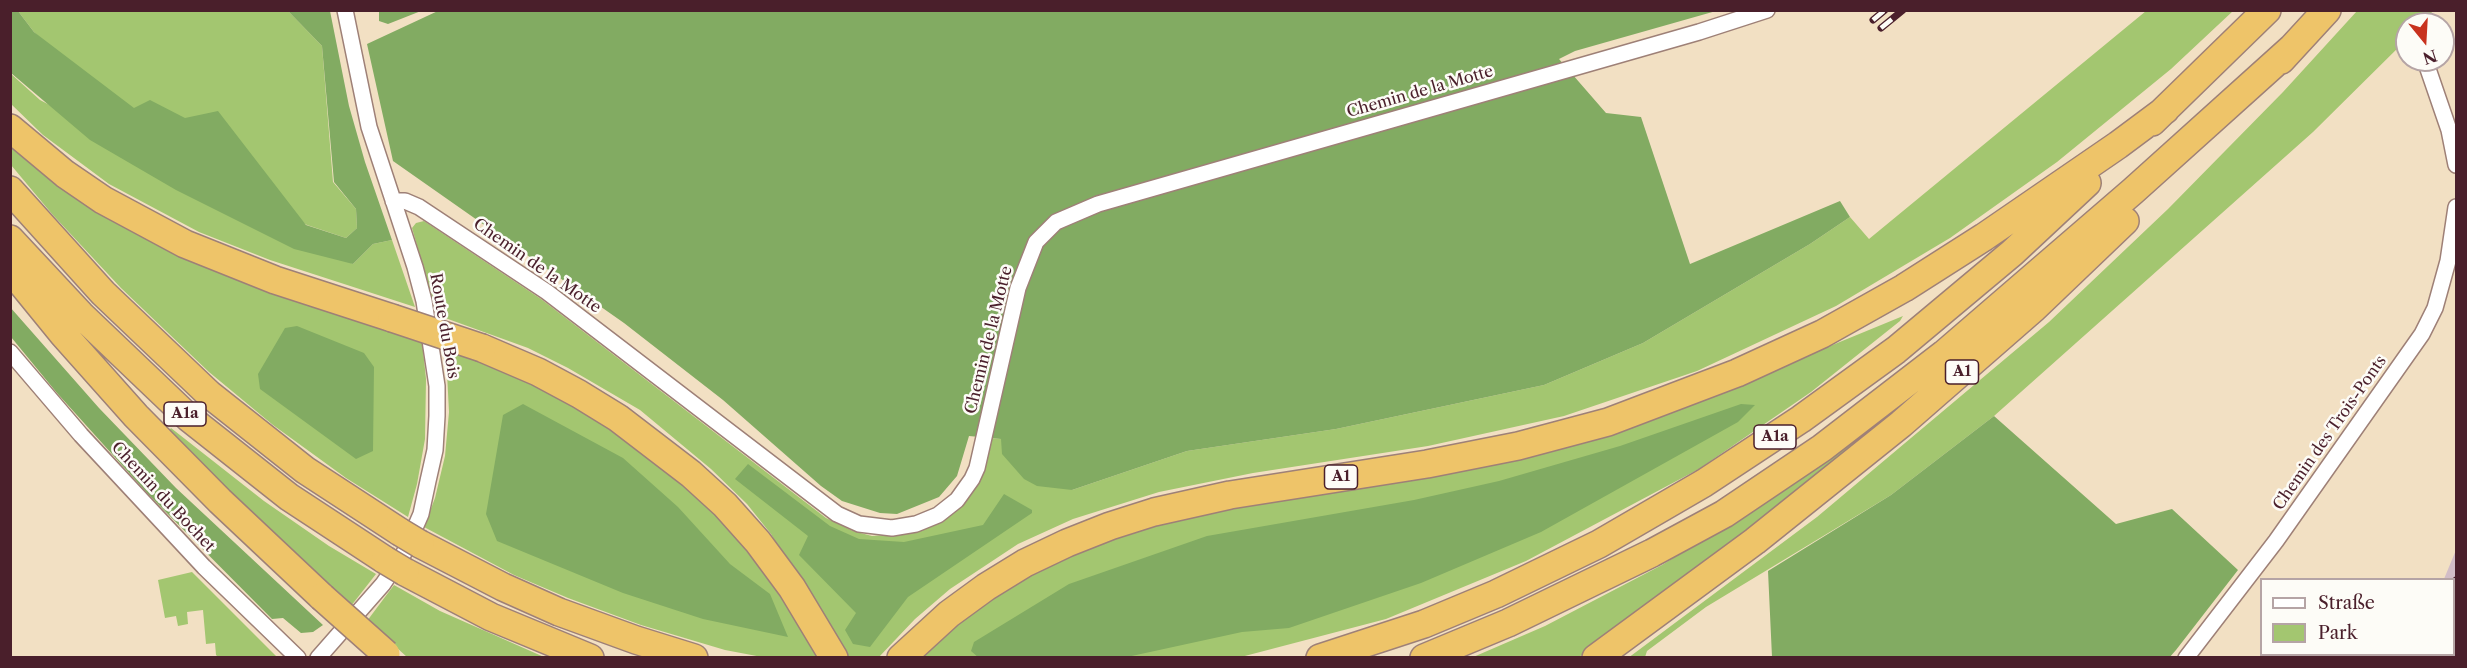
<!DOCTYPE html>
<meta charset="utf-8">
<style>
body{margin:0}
#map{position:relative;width:2467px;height:668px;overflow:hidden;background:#f2e0c3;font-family:"Libre Caslon Text",serif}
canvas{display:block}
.frame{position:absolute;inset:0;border:12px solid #4a1f2b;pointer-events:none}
.legend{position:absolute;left:2260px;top:578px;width:195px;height:78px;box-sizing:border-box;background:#fdfcf7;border:2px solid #b5a4a5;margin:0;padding:8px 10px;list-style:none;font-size:18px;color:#4a1f2b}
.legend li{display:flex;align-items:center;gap:12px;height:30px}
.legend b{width:30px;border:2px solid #b5a4a5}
.north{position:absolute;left:2395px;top:12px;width:60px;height:60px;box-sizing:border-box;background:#fdfcf7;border:2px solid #b5a4a5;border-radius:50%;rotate:162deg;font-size:16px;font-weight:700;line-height:24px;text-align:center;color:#4a1f2b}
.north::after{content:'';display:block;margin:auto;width:21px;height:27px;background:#c8321e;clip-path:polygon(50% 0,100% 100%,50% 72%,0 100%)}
</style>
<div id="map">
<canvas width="2467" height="668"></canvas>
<div class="frame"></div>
<ul class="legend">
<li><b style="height:8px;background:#fff"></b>Straße</li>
<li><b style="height:16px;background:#a3c670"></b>Park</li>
</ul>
<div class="north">N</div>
</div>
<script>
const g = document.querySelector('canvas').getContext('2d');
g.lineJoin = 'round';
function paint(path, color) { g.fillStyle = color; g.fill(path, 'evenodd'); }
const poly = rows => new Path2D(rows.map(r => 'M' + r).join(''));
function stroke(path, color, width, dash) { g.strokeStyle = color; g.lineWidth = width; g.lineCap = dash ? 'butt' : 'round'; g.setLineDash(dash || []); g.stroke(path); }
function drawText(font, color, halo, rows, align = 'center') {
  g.font = font + ' "Libre Caslon Text",serif'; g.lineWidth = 5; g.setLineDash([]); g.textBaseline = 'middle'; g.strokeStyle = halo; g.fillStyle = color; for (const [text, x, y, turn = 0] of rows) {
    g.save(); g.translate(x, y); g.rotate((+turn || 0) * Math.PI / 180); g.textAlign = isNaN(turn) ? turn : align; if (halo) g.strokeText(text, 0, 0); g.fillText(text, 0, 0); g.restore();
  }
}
paint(poly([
 [2456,550,2456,657,2396,657,2398,655,2454,654,2454,580,2444,579]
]), '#d2bdc7');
paint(poly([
 [18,11,288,11,322,46,333,182,356,209,357,228,346,238,307,225,137,130,34,32],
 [2146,11,2233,11,2171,69,2057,162,1950,238,1836,306,1697,371,1564,416,1428,446,1253,473,1159,492,1073,519,1018,544,950,589,915,619,879,657,842,657,771,534,747,504,711,469,640,410,568,368,528,348,437,315,412,228,416,223,424,221,541,299,826,518,853,531,872,536,909,533,943,522,966,500,989,438,1001,439,1072,490,1187,451,1336,429,1544,385,1643,343,1810,244,1850,217,1869,239],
 [2357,11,2433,11,2421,24,2407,24,2407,39,2313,132,1994,416,1891,495,1706,607,1647,651,1645,657,1628,658,1817,517,2049,322,2168,209,2283,92],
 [10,73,40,100,353,264,373,244,392,240,415,307,270,260,199,232,109,184,43,135,11,104],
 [10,147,60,188,63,186,422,340,426,379,425,439,417,484,408,517,346,478,273,425,209,372,121,288,52,214,11,165],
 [1903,316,1900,321,1811,392,1699,469,1526,561,1386,619,1241,657,919,658,984,602,1036,572,1102,542,1174,519,1757,376],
 [443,347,541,385,640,446,722,520,782,596,821,657,762,657,725,650,641,625,568,598,514,575,424,527,435,498,445,456,449,412,447,373],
 [1906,403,1803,491,1579,657,1471,658,1545,626,1662,565,1796,482],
 [171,428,264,501,329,546,376,574,351,606,233,497,168,432],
 [192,572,277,657,218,657,216,655,215,643,206,644,203,610,187,612,188,624,178,626,176,616,165,618,158,580],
 [394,585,440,611,544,657,407,657,367,621]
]), '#a3c670');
paint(poly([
 [440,10,1716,11,1575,51,1559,59,1606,113,1641,117,1690,264,1840,201,1850,217,1810,244,1643,343,1544,385,1336,429,1187,451,1072,490,1037,486,1024,479,1002,454,1001,439,969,436,957,476,939,497,897,514,880,513,842,501,821,486,723,400,624,323,393,161,367,44],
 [10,11,18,11,34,32,134,108,150,100,185,118,218,111,306,225,346,238,357,228,356,209,334,182,322,46,288,11,330,11,349,106,365,162,392,240,373,244,353,264,294,249,176,190,90,140,11,73],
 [379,11,379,10,421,11,388,24,379,21],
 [10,307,99,408,176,488,323,625,313,632,301,633,283,618,272,619,148,494,57,393,11,337],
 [297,326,364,353,374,367,373,451,356,459,260,389,258,374,285,328],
 [523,404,623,458,678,507,730,564,770,594,788,637,703,619,623,593,497,541,486,514,503,415],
 [1741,404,1755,405,1738,422,1541,532,1421,583,1289,628,1242,632,1127,657,979,658,971,651,974,642,1069,584,1207,536,1414,500,1499,481,1620,446],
 [1994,416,2116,524,2172,509,2238,570,2176,650,2169,658,1772,657,1768,571,1891,495],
 [748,464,830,526,859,539,904,542,983,525,1004,494,1032,510,1032,513,908,597,870,647,853,644,845,630,856,613,799,555,808,536,735,479]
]), '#82ab62');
const minor = poly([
 [2427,66,2449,130,2456,165],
 [393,201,405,201,419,207,547,292,837,514,859,524,892,528,916,524,938,515,957,500,972,479,977,468,1018,288,1036,242,1056,222,1098,204,1699,32,1767,10],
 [10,352,81,435,204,567,298,658],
 [318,658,383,584,404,553,421,514,428,481,435,450,437,416,437,386,424,301,415,267,369,127,345,10],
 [2186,658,2276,541,2422,334,2435,308,2448,261,2456,207]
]);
const motorway = poly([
 [2281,60,2327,10],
 [2152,122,2267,10],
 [10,128,65,174,103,200,185,244,275,280,392,318],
 [10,190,103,293,209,394,305,470,400,532],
 [10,239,81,315,189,418,289,497,385,560],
 [10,269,63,334,136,416,220,501,322,597],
 [482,348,538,372,579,394,618,418,691,474,725,505,758,542,792,588,834,658],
 [420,544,503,587,559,612,636,640,694,658],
 [405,572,491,617,590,658],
 [901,658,949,614,986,587,1025,563,1067,543,1110,526,1154,512,1230,495,1427,464,1518,446,1608,422,1737,373,1822,334,1904,288,1984,237,2118,145,2165,110],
 [1320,658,1424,624,1496,594,1599,544,1704,483,1801,419,1896,350,2012,253,2087,183],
 [1424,658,1508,623,1652,553,1724,514,1822,448,1944,354,2133,191,2293,47],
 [1596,658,1755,541,1901,424,2034,308,2125,221]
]);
stroke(minor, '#9e8077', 18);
stroke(motorway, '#9e8077', 30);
stroke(minor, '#fff', 15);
stroke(motorway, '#eec469', 27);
const rail = poly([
 [1873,20,1885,10],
 [1881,28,1903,10],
 [2454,586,2456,580],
 [2415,658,2416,654]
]);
stroke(rail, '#4a1f2b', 7);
stroke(rail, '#fdfcf7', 4.5, [14]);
const motorwayBridge = poly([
 [392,318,482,348],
 [400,532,420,544],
 [385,560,405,572],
 [322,597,386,654]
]);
stroke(motorwayBridge, '#9e8077', 30, []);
stroke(motorwayBridge, '#eec469', 27);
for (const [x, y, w] of [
 [1962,372,33],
 [185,414,42],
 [1775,437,42],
 [1341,477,33]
]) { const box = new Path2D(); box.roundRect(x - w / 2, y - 12, w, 24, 4.5); g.fillStyle = '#fdfcf7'; g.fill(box); stroke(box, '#4a1f2b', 1.5); }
drawText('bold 15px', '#4a1f2b', null, [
 ["A1",1962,372],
 ["A1a",185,414],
 ["A1a",1775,437],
 ["A1",1341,477]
]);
drawText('16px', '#4a1f2b', '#fdfcf7', [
 ["Chemin de la Motte",1420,92,-16],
 ["Chemin de la Motte",537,266,35],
 ["Route du Bois",444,326,80],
 ["Chemin de la Motte",989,340,-76],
 ["Chemin des Trois-Ponts",2330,433,-55],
 ["Chemin du Bochet",163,497,47]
]);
</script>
